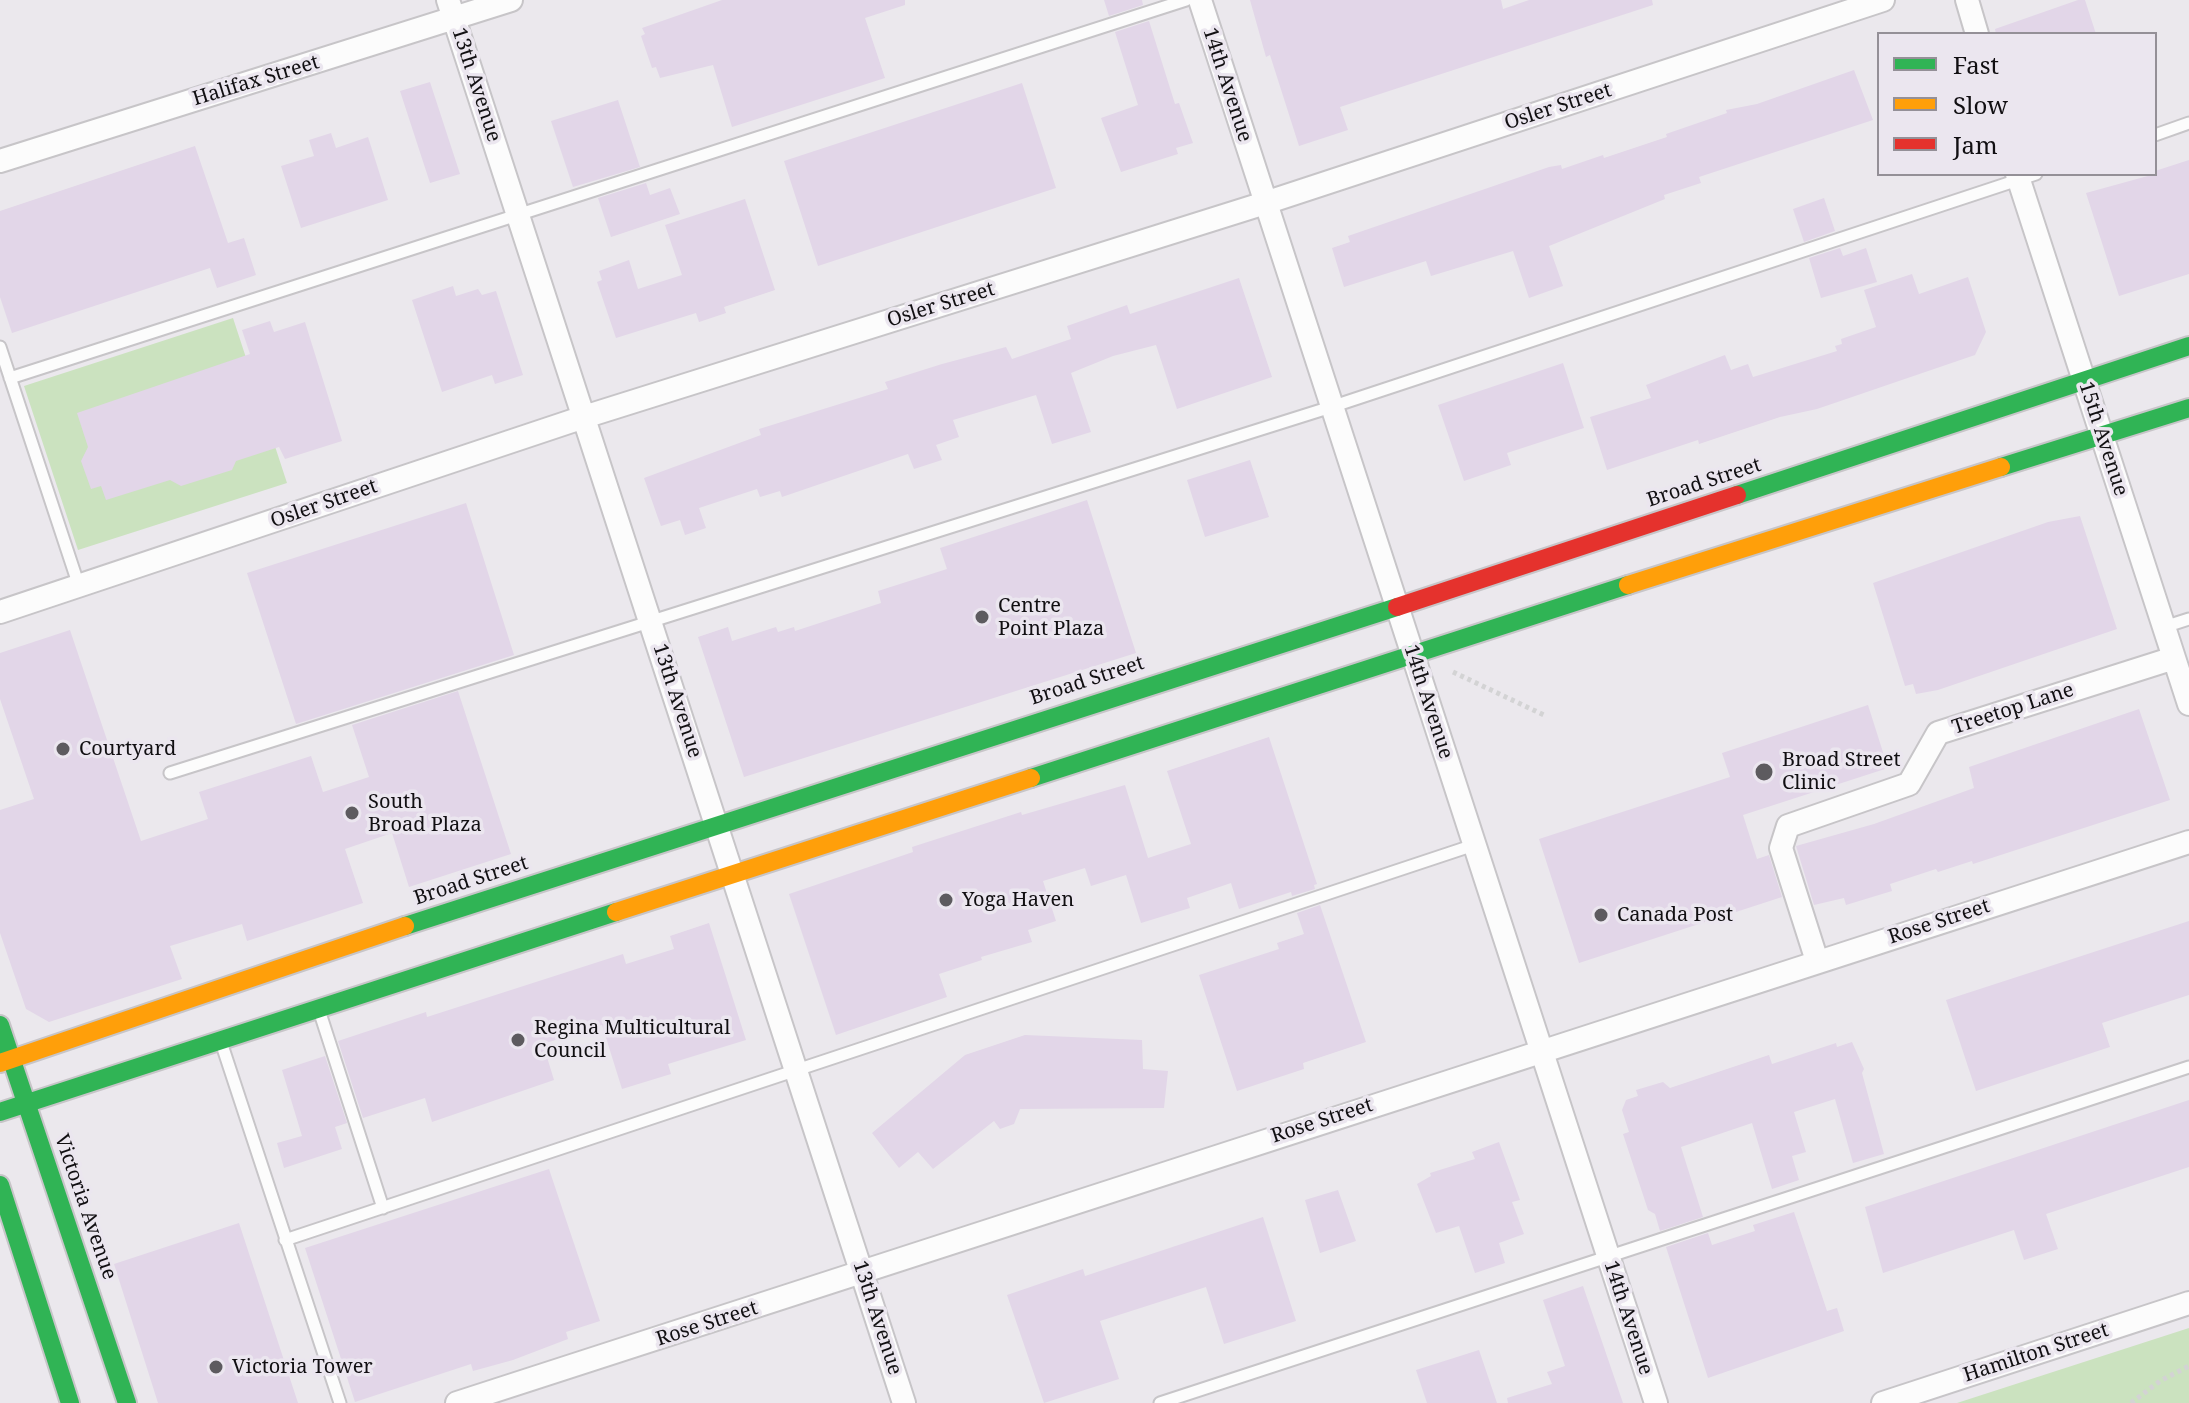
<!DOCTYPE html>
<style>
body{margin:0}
#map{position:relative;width:2189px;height:1403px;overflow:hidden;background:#ebe8ed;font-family:"Noto Serif",serif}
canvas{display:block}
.legend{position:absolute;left:1877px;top:32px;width:280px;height:144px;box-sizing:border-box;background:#ebe6ef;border:2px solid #949097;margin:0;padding:10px 14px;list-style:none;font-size:24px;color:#110f12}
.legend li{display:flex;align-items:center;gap:16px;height:40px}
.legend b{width:40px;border:2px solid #949097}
</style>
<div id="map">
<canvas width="2189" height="1403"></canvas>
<ul class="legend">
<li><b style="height:10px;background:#30b455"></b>Fast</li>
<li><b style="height:10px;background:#ff9f0a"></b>Slow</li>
<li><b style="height:10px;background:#e5322d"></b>Jam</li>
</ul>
</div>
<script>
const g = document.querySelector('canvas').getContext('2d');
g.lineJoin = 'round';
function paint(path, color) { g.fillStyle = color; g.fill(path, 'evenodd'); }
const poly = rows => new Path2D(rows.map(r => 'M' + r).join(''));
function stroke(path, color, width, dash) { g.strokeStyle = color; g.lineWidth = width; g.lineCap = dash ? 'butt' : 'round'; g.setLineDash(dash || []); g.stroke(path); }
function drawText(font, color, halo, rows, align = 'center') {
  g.font = font + ' "Noto Serif",serif'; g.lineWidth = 7; g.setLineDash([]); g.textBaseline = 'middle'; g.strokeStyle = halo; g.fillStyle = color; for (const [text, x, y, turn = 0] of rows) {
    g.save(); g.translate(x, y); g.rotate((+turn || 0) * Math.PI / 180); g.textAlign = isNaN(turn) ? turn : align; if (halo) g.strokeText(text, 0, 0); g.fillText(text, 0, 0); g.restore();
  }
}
paint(poly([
 [233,318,287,483,78,550,24,386],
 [2189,1328,2189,1403,1957,1403]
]), '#cbe2bf');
paint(poly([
 [722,0,905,0,905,5,865,18,885,78,732,127,713,65,660,78,656,67,652,68,641,36,645,34,642,28],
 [1104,0,1142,0,1143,5,1109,16],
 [1250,0,1501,0,1503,9,1529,0,1652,0,1653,5,1340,107,1348,130,1299,146,1270,55,1266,57],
 [2078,0,2085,0,2096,34,1996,34,1995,29],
 [1149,21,1175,104,1179,103,1193,143,1176,148,1178,154,1121,172,1101,118,1138,105,1115,32],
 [1854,70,1873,120,1699,177,1701,183,1664,195,1665,199,1549,246,1563,286,1529,298,1513,251,1431,276,1426,261,1344,287,1332,248,1350,242,1348,236,1549,167,1561,165,1562,169,1603,155,1604,158,1667,137,1666,134,1727,113,1726,110,1757,104],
 [430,82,460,174,430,183,400,91],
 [1022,83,1056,188,818,266,784,161],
 [618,100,640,167,573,187,551,121],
 [331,133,336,148,368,137,388,200,301,228,281,166,314,156,309,140],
 [195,146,228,243,244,238,256,275,217,288,210,268,12,333,0,297,0,211],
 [2189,160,2189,274,2119,296,2086,193,2155,174,2155,171],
 [646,183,650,195,670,188,680,214,611,237,598,198],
 [1824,198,1835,231,1804,242,1793,209],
 [745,199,775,290,724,307,726,313,699,322,696,313,616,338,597,282,602,280,599,271,629,260,638,289,682,275,665,225],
 [1840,248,1843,256,1866,248,1877,282,1821,298,1809,258],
 [1912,274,1919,294,1968,277,1986,332,1975,355,1817,409,1780,417,1699,444,1698,440,1607,470,1590,417,1651,398,1646,385,1725,355,1731,370,1748,364,1753,377,1837,351,1835,346,1842,344,1841,339,1876,327,1864,290],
 [1239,278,1272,377,1177,409,1156,345,1113,356,1071,373,1091,432,1052,444,1036,395,953,420,959,437,936,445,942,460,914,469,908,454,782,497,780,491,760,497,757,489,699,508,706,528,685,535,680,520,661,526,658,518,644,478,761,435,759,429,888,389,885,382,942,364,1006,347,1012,359,1071,339,1067,326,1127,305,1130,314],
 [453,286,456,296,478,289,482,295,496,291,523,375,495,384,492,375,442,392,412,300],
 [270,321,274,332,305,322,342,441,285,459,279,447,236,461,232,470,181,486,170,480,106,500,101,486,91,489,81,461,88,447,77,413,250,354,242,330],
 [1563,363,1584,428,1507,453,1511,465,1464,481,1438,405],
 [1250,460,1269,517,1205,537,1187,480],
 [1087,500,1136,653,744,777,698,637,728,627,732,641,776,627,778,632,794,627,795,631,881,603,878,591,947,569,940,548],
 [466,503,514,655,296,724,247,573],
 [2080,516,2117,629,1938,690,1916,694,1913,684,1905,686,1873,583,2048,522],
 [70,630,141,841,208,819,199,792,311,756,323,792,369,777,352,725,458,691,511,854,409,887,392,833,345,849,363,903,247,941,242,924,170,946,182,979,49,1022,26,1009,0,933,0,810,34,799,0,699,0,653],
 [1868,705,1888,768,1743,815,1757,859,1769,855,1782,897,1579,963,1539,839,1730,777,1722,753],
 [2139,709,2170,800,1973,864,1972,861,1938,872,1936,869,1890,884,1892,891,1846,905,1844,898,1814,905,1796,846,1874,824,1974,788,1969,767],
 [1269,737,1317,884,1314,885,1315,889,1292,896,1291,892,1239,909,1231,883,1187,898,1190,908,1141,923,1126,875,1091,886,1085,868,1043,881,1056,921,1028,930,1032,942,981,957,982,960,939,974,947,997,836,1035,789,894,913,852,912,847,1021,812,1022,815,1125,785,1148,858,1191,844,1167,771],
 [1320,905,1366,1042,1303,1063,1304,1069,1237,1091,1199,975,1279,949,1277,943,1304,934,1297,913],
 [2189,921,2189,995,2102,1023,2110,1047,1976,1091,1946,1000],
 [709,923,746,1040,668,1064,671,1074,622,1089,602,1025,543,1044,554,1080,432,1122,425,1098,363,1118,338,1041,426,1012,427,1017,623,954,626,964,674,949,670,936],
 [1025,1035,1142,1040,1143,1069,1168,1071,1164,1108,1020,1109,1014,1124,1000,1129,994,1121,933,1169,918,1152,899,1168,872,1133,965,1055],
 [1852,1042,1864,1069,1862,1073,1884,1154,1853,1163,1835,1099,1794,1112,1806,1152,1792,1156,1799,1180,1772,1189,1752,1123,1681,1147,1703,1217,1660,1231,1655,1214,1648,1210,1623,1134,1629,1132,1622,1110,1626,1100,1638,1096,1636,1090,1663,1082,1670,1088,1769,1055,1772,1064,1836,1043,1837,1047],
 [325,1056,347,1123,335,1127,342,1149,284,1168,277,1143,302,1136,282,1070],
 [2189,1100,2189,1167,2046,1214,2058,1249,2024,1260,2014,1230,1883,1273,1865,1207],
 [1499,1142,1520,1200,1512,1202,1524,1234,1499,1243,1505,1263,1475,1273,1459,1226,1436,1233,1417,1184,1431,1176,1430,1173,1475,1159,1472,1152],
 [549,1169,600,1321,566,1332,568,1339,513,1360,473,1371,471,1364,355,1402,305,1248],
 [1338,1190,1356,1241,1320,1253,1305,1200],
 [1794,1212,1827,1311,1837,1308,1844,1331,1708,1378,1666,1247,1708,1233,1712,1245,1755,1231,1753,1225],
 [1263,1217,1296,1321,1224,1344,1206,1287,1100,1321,1119,1379,1044,1403,1007,1295,1083,1269,1085,1276],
 [239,1223,298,1403,158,1403,114,1264],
 [1583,1286,1623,1403,1508,1403,1507,1398,1552,1384,1547,1372,1565,1366,1543,1300],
 [1479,1350,1497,1403,1427,1403,1416,1370]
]), '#e2d6e8');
const lane = poly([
 [2155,135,2189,123],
 [0,347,79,586],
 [10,378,1186,0],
 [2164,627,2189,619],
 [170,773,1331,407,2036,174],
 [319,1010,383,1208],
 [221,1042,340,1403],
 [285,1240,1474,845],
 [1160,1403,2189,1067]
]);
const street = poly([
 [448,0,904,1403],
 [1200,0,1656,1403],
 [1967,0,1977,34],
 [0,161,511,0],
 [2017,174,2189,704],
 [0,612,584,417,1265,203,1883,0],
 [1817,961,1781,848,1788,826,1909,784,1938,733,2174,658],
 [457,1403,2189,842],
 [1883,1403,2189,1303]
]);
const fast = poly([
 [2001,467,2189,408],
 [1737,495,2189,346],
 [1031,778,1628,585],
 [405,926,1397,607],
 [0,1025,127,1403],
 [0,1112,616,912],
 [0,1185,70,1403]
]);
const slow = poly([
 [1628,585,2001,467],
 [616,912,1031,778],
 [0,1063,405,926]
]);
const jam = poly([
 [1397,607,1737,495]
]);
stroke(lane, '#c7c5c8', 15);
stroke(street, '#c7c5c8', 26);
stroke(fast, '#c7c5c8', 22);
stroke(slow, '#c7c5c8', 22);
stroke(jam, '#c7c5c8', 22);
stroke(poly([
 [1453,672,1546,716],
 [2131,1403,2160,1381,2189,1366]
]), '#d3d3d4', 5, [4, 4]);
stroke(lane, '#fcfcfc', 11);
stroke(street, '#fcfcfc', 22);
stroke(fast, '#30b455', 18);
stroke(slow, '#ff9f0a', 18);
stroke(jam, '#e5322d', 18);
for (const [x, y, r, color] of [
 [982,617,8,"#5d5b5f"],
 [63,749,8,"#5d5b5f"],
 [1764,772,10,"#5d5b5f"],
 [352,813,8,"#5d5b5f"],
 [946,900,8,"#5d5b5f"],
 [1601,915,8,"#5d5b5f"],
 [518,1040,8,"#5d5b5f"],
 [216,1367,8,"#5d5b5f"]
]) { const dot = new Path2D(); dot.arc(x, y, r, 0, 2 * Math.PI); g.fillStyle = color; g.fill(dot); stroke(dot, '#ebe6ef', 3); }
drawText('20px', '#110f12', '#ebe6ef', [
 ["Halifax Street",256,81,-17],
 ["13th Avenue",476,85,72],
 ["14th Avenue",1227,85,72],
 ["Osler Street",1558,107,-18],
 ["Osler Street",941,305,-17],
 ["15th Avenue",2103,439,72],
 ["Broad Street",1704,483,-18],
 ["Osler Street",324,504,-19],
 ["Broad Street",1087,681,-18],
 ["13th Avenue",677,701,72],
 ["14th Avenue",1428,702,72],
 ["Treetop Lane",2013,709,-18],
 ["Broad Street",471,881,-18],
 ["Rose Street",1939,922,-18],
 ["Rose Street",1322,1121,-18],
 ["Victoria Avenue",85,1207,71],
 ["13th Avenue",877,1318,72],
 ["14th Avenue",1628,1318,72],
 ["Rose Street",707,1324,-18],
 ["Hamilton Street",2036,1353,-18]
]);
drawText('20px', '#110f12', '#ebe6ef', [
 ["Centre",998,606],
 ["Point Plaza",998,629],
 ["Courtyard",79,749],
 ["Broad Street",1782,760],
 ["Clinic",1782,783],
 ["South",368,802],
 ["Broad Plaza",368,825],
 ["Yoga Haven",962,900],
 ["Canada Post",1617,915],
 ["Regina Multicultural",534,1028],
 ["Council",534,1051],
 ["Victoria Tower",232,1367]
], 'left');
</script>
